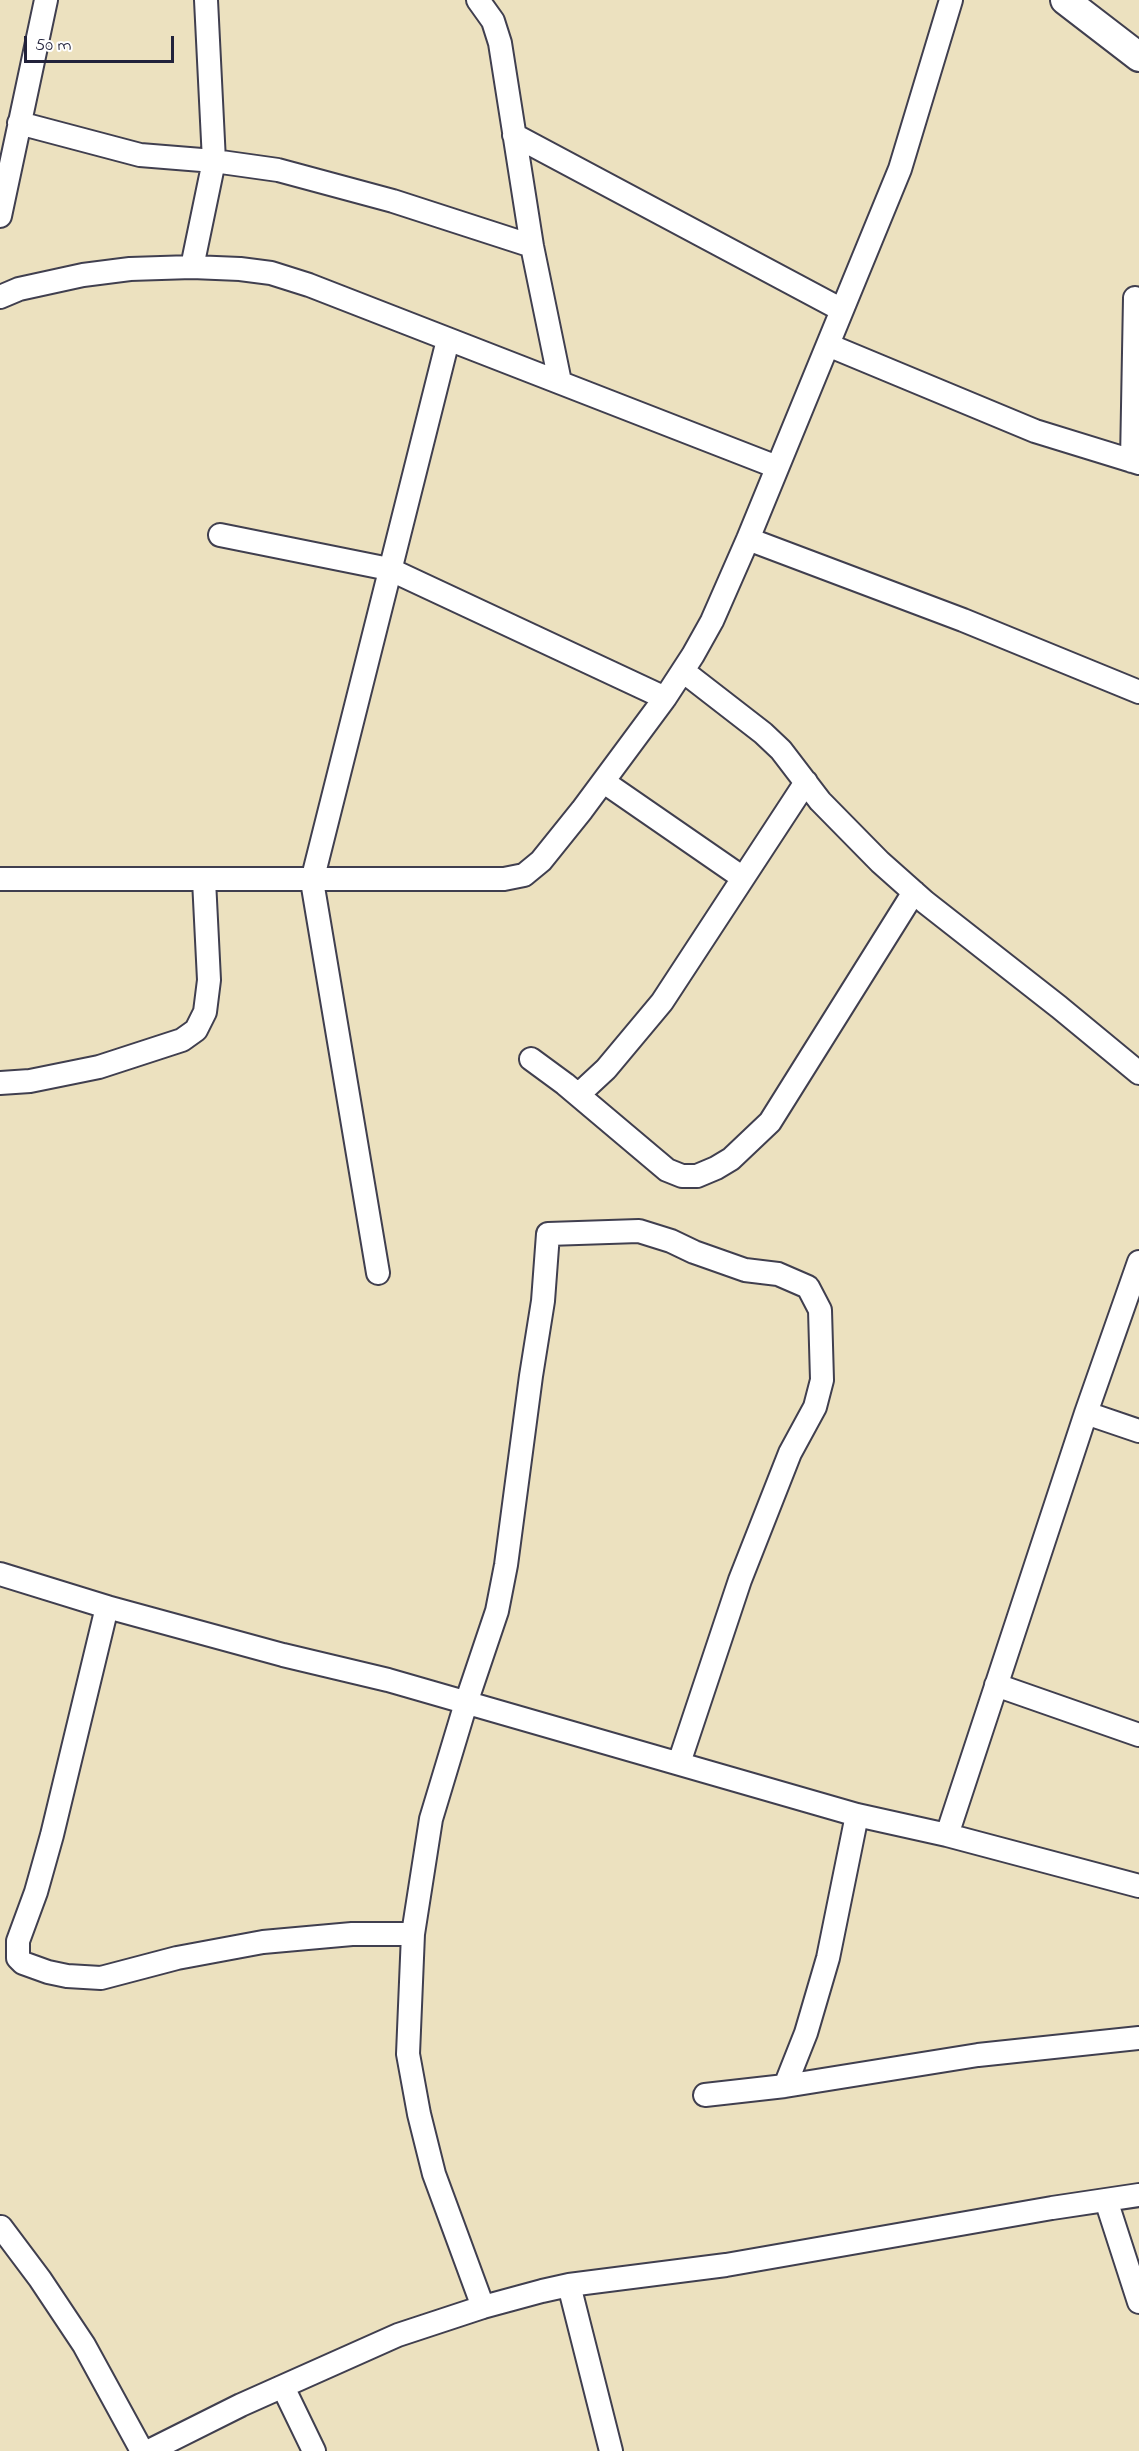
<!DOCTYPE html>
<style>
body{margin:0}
#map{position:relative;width:1139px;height:2451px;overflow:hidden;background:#ece1bf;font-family:"Indie Flower",sans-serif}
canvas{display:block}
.scale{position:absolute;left:24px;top:36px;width:150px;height:27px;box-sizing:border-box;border:3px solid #22223b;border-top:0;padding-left:8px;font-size:18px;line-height:21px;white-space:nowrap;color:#22223b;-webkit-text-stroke:4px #fff;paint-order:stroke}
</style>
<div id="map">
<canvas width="1139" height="2451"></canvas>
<div class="scale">50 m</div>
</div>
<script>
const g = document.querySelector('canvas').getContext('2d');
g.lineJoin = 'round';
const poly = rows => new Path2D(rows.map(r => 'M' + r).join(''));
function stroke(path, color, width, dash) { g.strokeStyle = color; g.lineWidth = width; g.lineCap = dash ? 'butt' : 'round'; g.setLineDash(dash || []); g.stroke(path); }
const minor = poly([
 [478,0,493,21,500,43,532,246,560,382],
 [19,123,140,155,214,161,278,170,393,201,532,246],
 [514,135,842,310],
 [0,216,46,0],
 [192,267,214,161,206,0],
 [0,297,19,289,83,275,130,269,192,267,240,269,271,273,309,285,777,467],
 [828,345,1035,431,1139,463],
 [1132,461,1135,298],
 [220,535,389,569,665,698],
 [748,539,963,620,1139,692],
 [683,671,763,733,781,750,820,801,880,862,925,902,1059,1007,1139,1073],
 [604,782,743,878],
 [0,879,504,879,524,875,541,861,582,810,665,698,693,655,712,621,748,539,900,169,951,0],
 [531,1059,565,1084,667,1170,682,1176,697,1176,716,1168,731,1159,770,1122,914,892],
 [0,1083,30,1081,99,1067,182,1040,196,1030,205,1012,209,980,204,880],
 [578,1095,606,1069,662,1002,806,782],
 [378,1273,312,881,448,340],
 [1086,1413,1139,1431],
 [0,1574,107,1607,283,1655,388,1680,857,1815,947,1835,1139,1886],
 [107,1607,52,1835,36,1892,18,1941,18,1958,23,1963,48,1972,67,1976,101,1978,177,1958,263,1942,352,1934,413,1934],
 [996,1685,1139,1735],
 [947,1835,1086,1413,1139,1262],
 [785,2086,806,2033,828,1958,857,1815],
 [705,2095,785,2086,978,2055,1139,2038],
 [1106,2200,1139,2302],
 [1,2227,40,2279,84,2345,142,2451],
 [569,2285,611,2451],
 [483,2307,434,2174,419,2114,408,2054,413,1934,431,1819,466,1703,497,1611,506,1565,531,1376,543,1301,548,1234,639,1231,671,1241,694,1252,745,1270,778,1274,808,1287,820,1310,822,1380,815,1407,790,1453,740,1580,679,1763],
 [283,2387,314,2451],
 [149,2451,241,2405,398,2335,483,2307,542,2291,569,2285,726,2265,1052,2208,1139,2195]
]);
const tertiary = poly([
 [1065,0,1139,57]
]);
stroke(minor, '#403f4f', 26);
stroke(tertiary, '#403f4f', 32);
stroke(minor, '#fff', 22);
stroke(tertiary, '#fff', 28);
</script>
